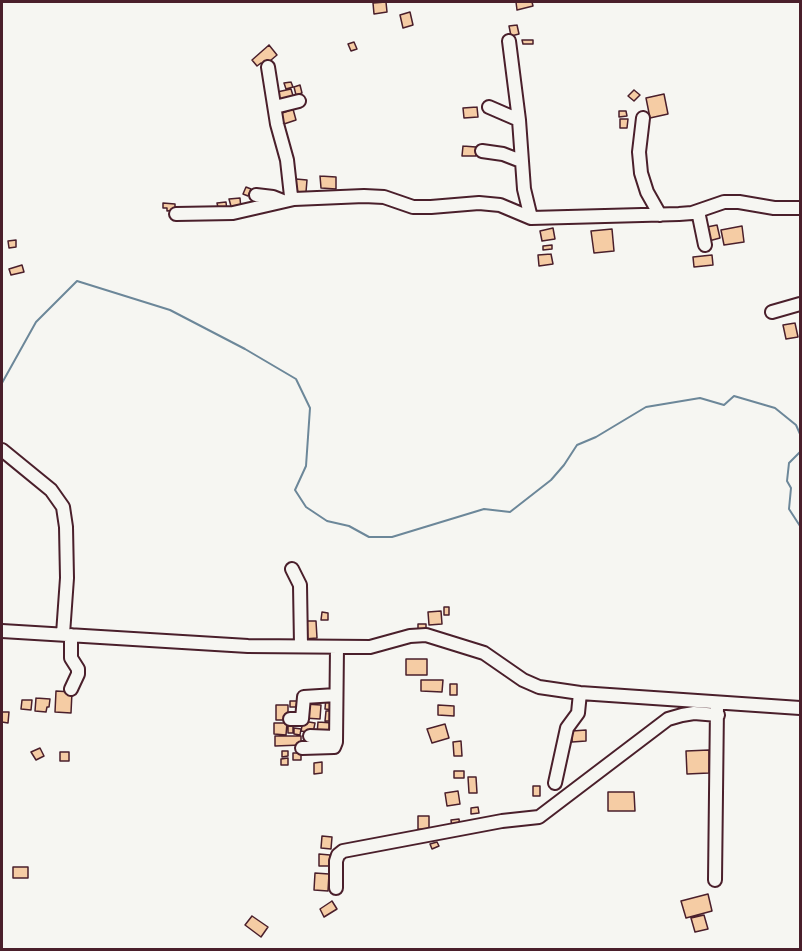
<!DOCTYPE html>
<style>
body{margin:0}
#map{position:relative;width:802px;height:951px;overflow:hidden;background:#f6f6f2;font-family:"Architects Daughter",sans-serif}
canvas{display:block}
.frame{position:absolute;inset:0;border:3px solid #4a1f2b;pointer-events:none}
</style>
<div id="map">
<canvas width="802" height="951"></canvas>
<div class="frame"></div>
</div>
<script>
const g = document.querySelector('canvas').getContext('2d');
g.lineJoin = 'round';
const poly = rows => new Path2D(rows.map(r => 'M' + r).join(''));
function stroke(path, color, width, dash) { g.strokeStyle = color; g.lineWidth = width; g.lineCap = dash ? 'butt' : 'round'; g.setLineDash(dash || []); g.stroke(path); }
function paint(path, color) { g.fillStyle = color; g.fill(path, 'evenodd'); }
stroke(poly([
 [2,383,36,322,77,281,170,310,245,349,296,379,310,408,306,466,295,490,306,507,327,521,349,526,369,537,392,537,484,509,510,512,551,480,564,465,577,445,596,437,646,407,700,398,724,405,734,396,775,408,796,425,800,434],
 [800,452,789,463,787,481,791,488,789,509,800,526]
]), '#6c8799', 2);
const building = poly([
 [386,2,387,12,374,14,373,3,386,2],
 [516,2,532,2,533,6,517,10,516,2],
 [410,12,413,25,403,28,400,15,410,12],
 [517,25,519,34,511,36,509,26,517,25],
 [522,40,533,40,533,44,523,44,522,40],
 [354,42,357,49,351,51,348,44,354,42],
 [269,45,277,55,264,66,261,63,257,66,252,60,269,45],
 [291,82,293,87,286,89,284,83,291,82],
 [300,85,302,93,296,95,294,87,300,85],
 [291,89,294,99,280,103,277,92,291,89],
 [634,90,640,95,634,101,628,96,634,90],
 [664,94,668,114,650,118,646,98,664,94],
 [477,107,478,117,464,118,463,108,477,107],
 [293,109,296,120,281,125,277,115,293,109],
 [619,111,626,111,627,116,619,117,619,111],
 [620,119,628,119,627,128,620,128,620,119],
 [463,146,476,147,476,156,462,156,463,146],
 [320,176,336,177,336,189,321,188,320,176],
 [296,179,307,180,306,192,295,192,296,179],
 [246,187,251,189,248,196,243,194,246,187],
 [240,198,241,209,232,210,229,199,240,198],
 [226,202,227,211,219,212,217,203,226,202],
 [163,203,175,204,175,210,167,211,167,208,163,208,163,203],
 [717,225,720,238,705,242,702,228,717,225],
 [742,226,744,242,724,245,721,230,742,226],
 [553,228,555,239,542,241,540,231,553,228],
 [612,229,614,251,594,253,591,231,612,229],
 [16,240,16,247,9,248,8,241,16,240],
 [552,245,552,249,543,250,543,246,552,245],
 [551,254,553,264,539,266,538,255,551,254],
 [712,255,713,265,694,267,693,257,712,255],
 [22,265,24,272,11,275,9,269,22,265],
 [795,323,798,337,786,339,783,325,795,323],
 [444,607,449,607,449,615,444,615,444,607],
 [441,611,442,624,429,625,428,612,441,611],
 [322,612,328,613,328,620,321,620,322,612],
 [304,621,316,621,317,638,304,639,304,621],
 [418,624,426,624,426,632,418,632,418,624],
 [406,659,427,659,427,675,406,675,406,659],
 [421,680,443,680,442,692,421,691,421,680],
 [450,684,457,684,457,695,450,695,450,684],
 [56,691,72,692,71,713,55,712,56,691],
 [326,697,334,698,333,710,325,709,326,697],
 [36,698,50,699,49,707,47,707,46,712,35,711,36,698],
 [22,700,32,700,31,710,21,709,22,700],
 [290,701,297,701,296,707,290,707,290,701],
 [305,704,321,705,320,719,304,718,305,704],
 [276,705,288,705,288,720,276,720,276,705],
 [438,705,454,706,454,716,438,715,438,705],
 [326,711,333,711,333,721,325,721,326,711],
 [2,712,9,712,8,723,2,722,2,712],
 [303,721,315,723,313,733,301,731,303,721],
 [318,722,333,723,332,736,317,734,318,722],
 [274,723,287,723,286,735,274,734,274,723],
 [445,724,449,738,432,743,427,729,445,724],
 [288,726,293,726,293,733,288,733,288,726],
 [294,728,301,729,300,735,294,734,294,728],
 [586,730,586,741,572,742,572,731,586,730],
 [275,736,301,736,301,745,275,746,275,736],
 [461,741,462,756,454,756,453,742,461,741],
 [40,748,44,756,36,760,31,752,40,748],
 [709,750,709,773,687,774,686,751,709,750],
 [282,751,288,751,288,756,282,757,282,751],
 [60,752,69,752,69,761,60,761,60,752],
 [293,753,301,753,301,760,293,760,293,753],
 [288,758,288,765,281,765,281,759,288,758],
 [322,762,322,773,314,774,314,763,322,762],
 [454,771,464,771,464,778,454,778,454,771],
 [468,777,476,777,477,793,469,793,468,777],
 [533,786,540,786,540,796,533,796,533,786],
 [458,791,460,804,447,806,445,793,458,791],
 [608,792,634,792,635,811,608,811,608,792],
 [478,807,479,813,471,814,471,808,478,807],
 [418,816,429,816,429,830,418,829,418,816],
 [459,819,460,827,452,828,451,820,459,819],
 [322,836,332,837,331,849,321,848,322,836],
 [437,842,439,846,432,849,430,844,437,842],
 [319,854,330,855,329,866,319,866,319,854],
 [13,867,28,867,28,878,13,878,13,867],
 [315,873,329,874,328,891,314,890,315,873],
 [708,894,712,911,686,918,681,901,708,894],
 [332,901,337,909,324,917,320,909,332,901],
 [704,915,708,929,695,932,691,918,704,915],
 [252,916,268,927,261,937,245,925,252,916]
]);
paint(building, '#f5cca4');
stroke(building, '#4a1f2b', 1.5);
const minor = poly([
 [509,41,519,120],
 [268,67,277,124,287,160,291,196,294,199,364,196,384,197,413,207,431,207,479,203,500,205,531,218,679,214,692,213,724,202,739,202,774,208,800,208],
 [275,107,299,101],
 [489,107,519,120,524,189,531,218],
 [643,118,639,152,641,173,647,192,660,215],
 [482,151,503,154,521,161],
 [256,195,273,197,283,201],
 [698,211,705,245],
 [176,214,233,213,294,199],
 [772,312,800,304],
 [2,450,51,490,63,507,66,527,67,578,63,634],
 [292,569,300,585,301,645],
 [2,631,248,646,370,647,410,636,426,635,484,653,523,680,539,687,580,693,800,708],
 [71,635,71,658,78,669,78,674,71,689],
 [290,719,302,719,304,697,336,695],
 [310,736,336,737],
 [302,748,334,747,336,742,337,647],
 [555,783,567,728,578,713,580,693],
 [715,880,717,707],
 [336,888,336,861,338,855,343,851,502,821,539,817,668,719,682,715,694,713,718,715]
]);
stroke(minor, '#4a1f2b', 16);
stroke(minor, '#f6f6f2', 12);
</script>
